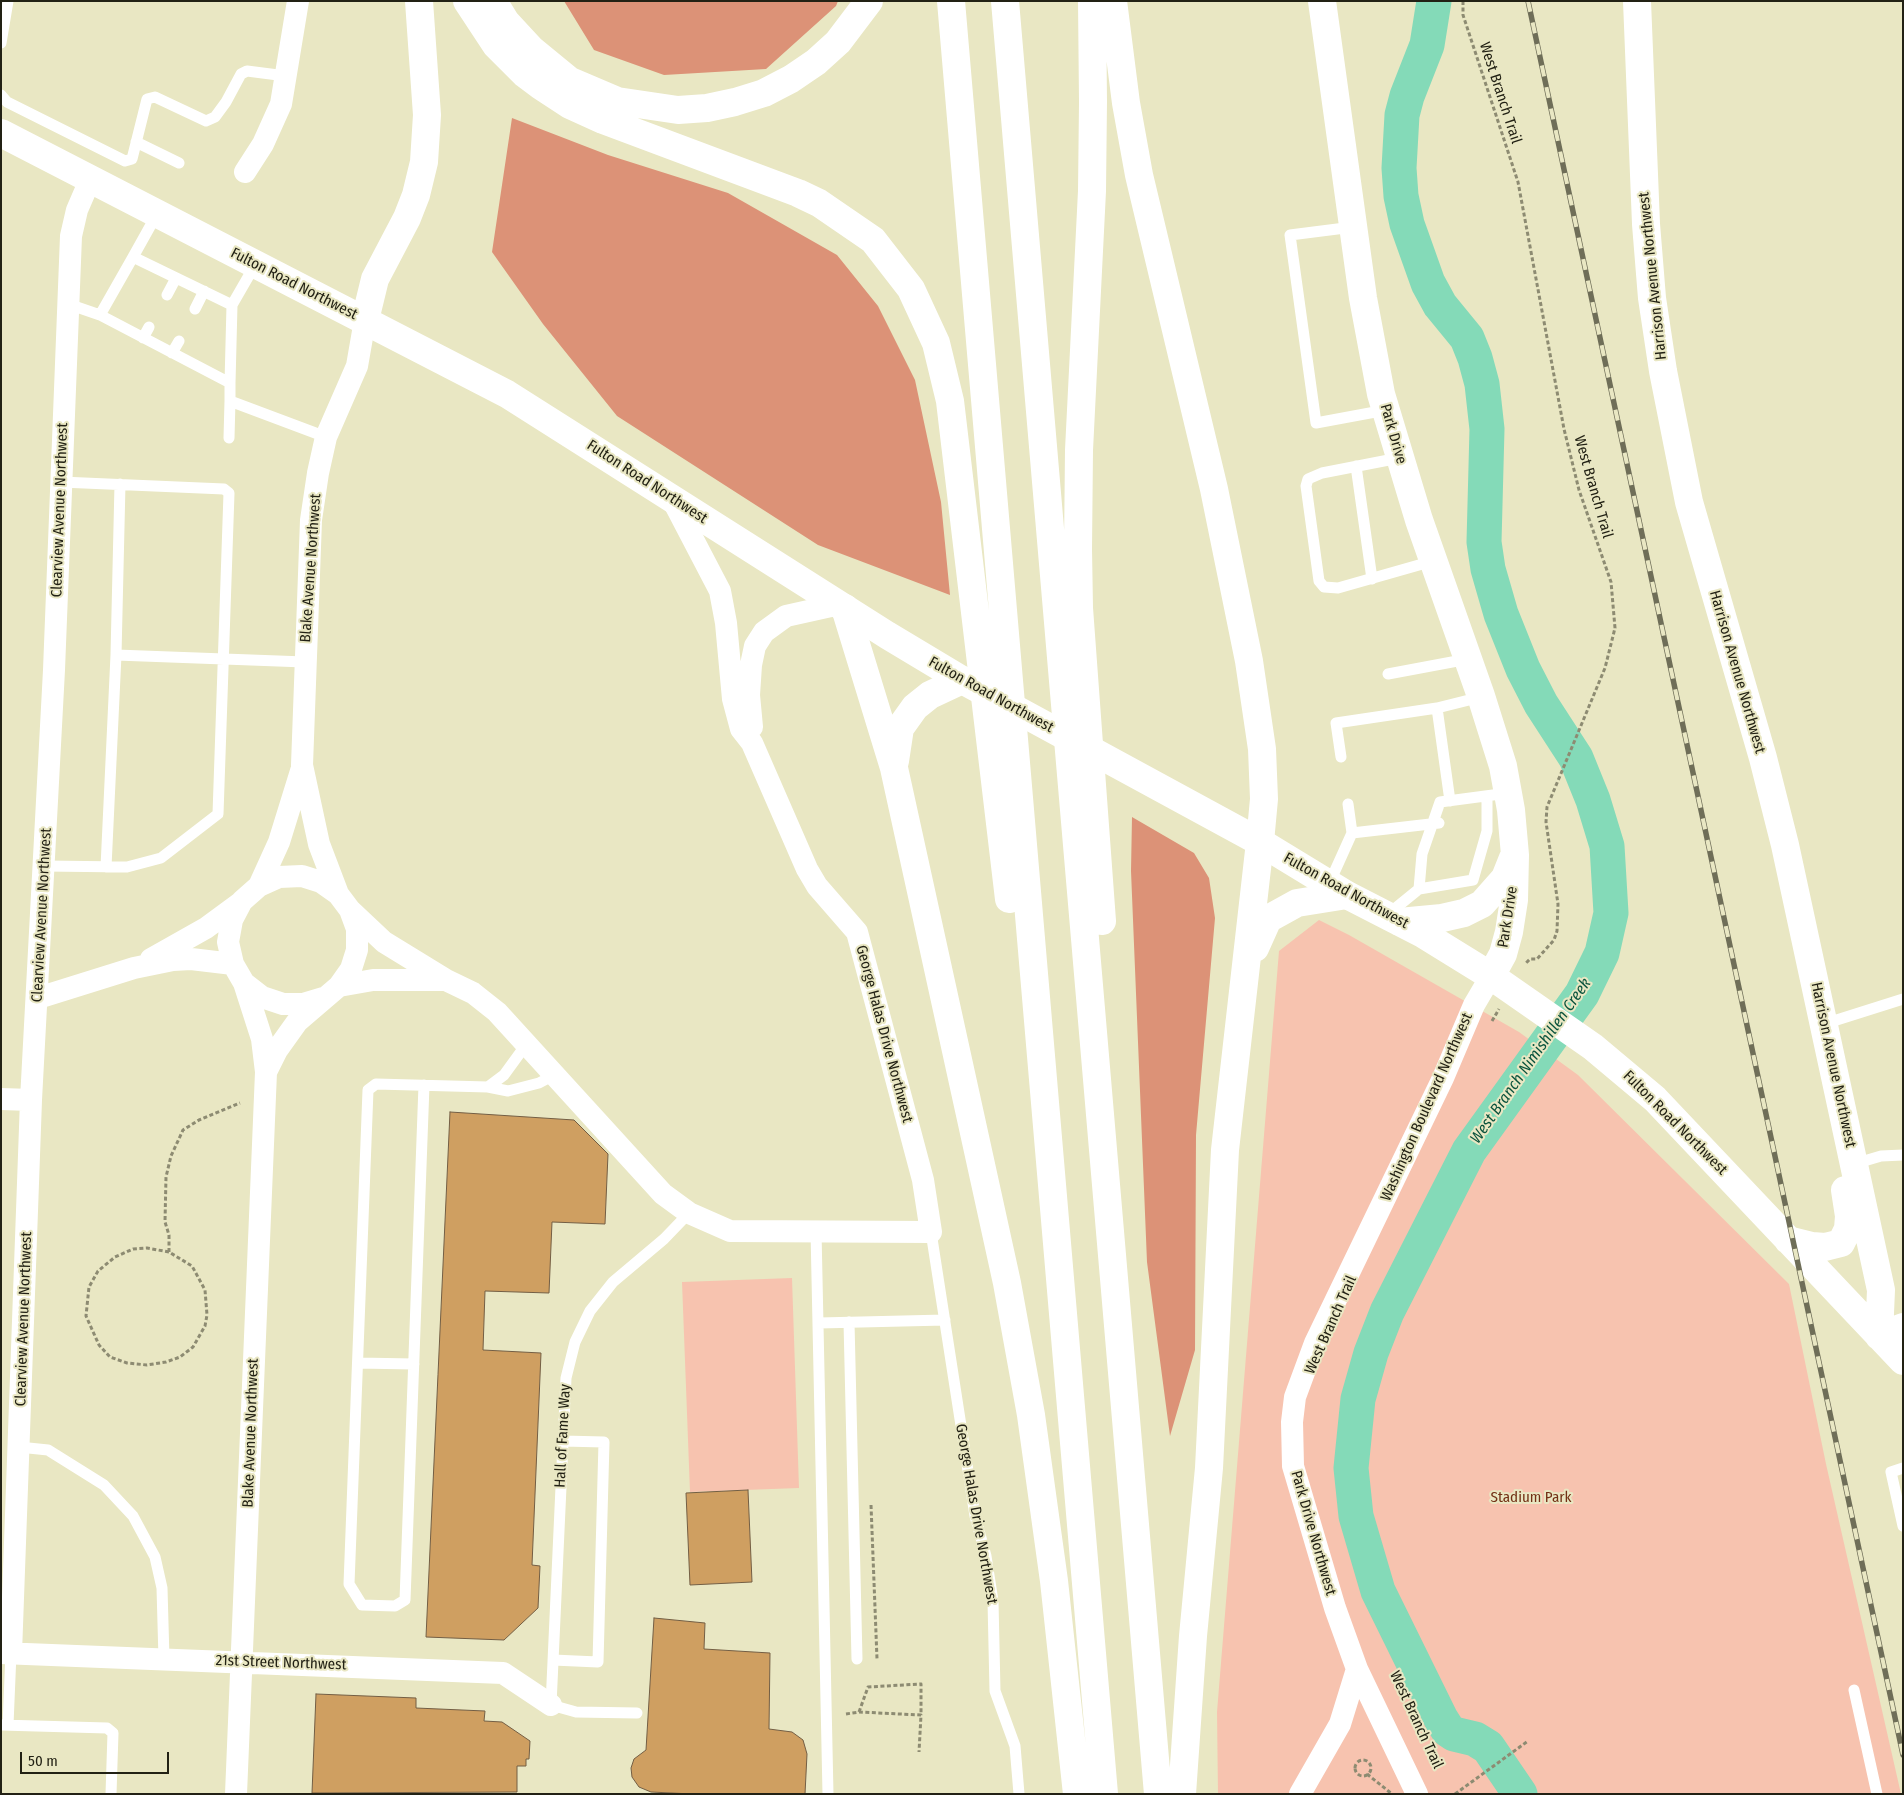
<!DOCTYPE html>
<style>
body{margin:0}
#map{position:relative;width:1904px;height:1795px;overflow:hidden;background:#e9e7c3;font-family:"Fira Sans Condensed",sans-serif}
canvas{display:block}
.frame{position:absolute;inset:0;border:2px solid #222114;pointer-events:none}
.scale{position:absolute;left:20px;top:1752px;width:149px;height:22px;box-sizing:border-box;border:2px solid #222114;border-top:0;padding-left:6px;font-size:15px;line-height:18px;white-space:nowrap;color:#222114;-webkit-text-stroke:4px #e9e7c3;paint-order:stroke}
</style>
<div id="map">
<canvas width="1904" height="1795"></canvas>
<div class="frame"></div>
<div class="scale">50 m</div>
</div>
<script>
const g = document.querySelector('canvas').getContext('2d');
g.lineJoin = 'round';
function paint(path, color) { g.fillStyle = color; g.fill(path, 'evenodd'); }
const poly = rows => new Path2D(rows.map(r => 'M' + r).join(''));
function stroke(path, color, width, dash) { g.strokeStyle = color; g.lineWidth = width; g.lineCap = dash ? 'butt' : 'round'; g.setLineDash(dash || []); g.stroke(path); }
function drawText(font, color, halo, rows, align = 'center') {
  g.font = font + ' "Fira Sans Condensed",sans-serif'; g.lineWidth = 4; g.setLineDash([]); g.textBaseline = 'middle'; g.strokeStyle = halo; g.fillStyle = color; for (const [text, x, y, turn = 0] of rows) {
    g.save(); g.translate(x, y); g.rotate((+turn || 0) * Math.PI / 180); g.textAlign = isNaN(turn) ? turn : align; if (halo) g.strokeText(text, 0, 0); g.fillText(text, 0, 0); g.restore();
  }
}
paint(poly([
 [1319,920,1349,935,1519,1032,1578,1075,1789,1284,1826,1464,1901,1794,1218,1794,1217,1712,1279,951],
 [792,1278,799,1488,690,1492,682,1282]
]), '#f7c3af');
paint(poly([
 [564,1,838,1,836,6,766,69,664,75,594,50],
 [512,118,608,155,728,193,837,255,878,306,915,380,941,502,950,595,818,545,617,416,543,324,492,252],
 [1132,817,1194,853,1209,878,1215,918,1196,1135,1195,1350,1170,1436,1147,1262,1131,871]
]), '#dc9277');
stroke(poly([
 [1434,1,1427,45,1407,96,1402,115,1399,168,1401,196,1407,224,1428,283,1440,305,1467,338,1475,358,1482,384,1487,429,1484,542,1488,569,1501,614,1523,669,1541,704,1576,758,1593,800,1607,846,1611,913,1602,953,1582,994,1469,1151,1387,1312,1371,1353,1358,1399,1351,1468,1356,1516,1378,1591,1441,1719,1448,1730,1454,1734,1475,1739,1488,1747,1520,1794]
]), '#84dab8', 35);
const building = poly([
 [450,1112,574,1120,608,1154,605,1224,552,1222,549,1293,485,1291,483,1350,541,1353,532,1565,540,1566,538,1608,504,1640,426,1637,450,1112],
 [748,1490,752,1582,690,1585,686,1493,748,1490],
 [654,1618,705,1623,704,1649,770,1653,769,1729,792,1732,803,1740,807,1754,805,1794,692,1794,651,1792,639,1787,632,1777,631,1768,634,1759,646,1750,654,1618],
 [316,1694,416,1698,416,1708,485,1711,484,1721,502,1722,530,1741,529,1759,526,1759,526,1766,517,1766,517,1792,312,1793,316,1694]
]);
paint(building, '#cf9f61');
stroke(building, '#735e44', 1);
stroke(poly([
 [1463,1,1463,15,1518,182,1564,429,1579,490,1611,582,1615,628,1605,668,1547,807,1546,822,1558,904,1557,931,1554,940,1537,959,1530,959,1526,963],
 [1492,1021,1499,1009],
 [169,1252,147,1248,133,1249,115,1257,98,1271,89,1287,86,1316,99,1345,110,1357,127,1363,147,1365,166,1362,180,1357,193,1347,205,1326,207,1315,205,1290,192,1266,169,1252,169,1235,165,1222,166,1177,171,1156,183,1130,199,1120,240,1103],
 [871,1505,877,1659],
 [859,1712,868,1687,921,1684,921,1715],
 [846,1714,859,1712,921,1715,919,1752],
 '1355 1768a8 8 0 1 1 16 0a8 8 0 1 1-16 0Z',
 [1367,1774,1392,1794],
 [1455,1794,1528,1741]
]), '#8d8b72', 3, [4, 2.5]);
stroke(poly([
 [1,43,8,1],
 [1,95,7,102,125,161,132,159,147,99,155,97,206,121,215,117,226,102,241,74,247,71,286,76],
 [136,142,179,163],
 [157,214,133,257,232,305,230,383],
 [1353,227,1290,235,1316,423,1386,410],
 [167,295,176,278],
 [68,304,100,315,230,383,230,401,326,437],
 [232,305,255,265],
 [195,309,204,291],
 [100,315,133,257],
 [143,338,149,327],
 [172,353,179,341],
 [229,438,230,401],
 [1399,458,1322,473,1308,479,1306,486,1319,581,1324,587,1338,588,1433,561],
 [1356,466,1372,579],
 [116,655,305,662],
 [1388,674,1468,659],
 [1341,757,1336,723,1437,708],
 [1450,801,1437,708,1481,697],
 [1348,804,1352,833],
 [44,866,127,867,161,858,218,814,229,493,224,489,61,482],
 [106,867,116,655,120,484],
 [1329,884,1352,833,1439,823],
 [1419,889,1473,880,1487,831,1487,796],
 [1387,915,1419,889,1422,854,1440,802,1508,793],
 [1824,1024,1903,999],
 [424,1085,405,1600,395,1606,362,1605,349,1584,368,1090,376,1084,488,1087,508,1091,539,1083,556,1074],
 [488,1087,504,1075,528,1042],
 [1854,1164,1881,1156,1903,1155],
 [816,1231,828,1794],
 [931,1232,975,1516,986,1556,993,1601,995,1691,1015,1746,1019,1794],
 [849,1322,857,1659],
 [819,1323,945,1320],
 [358,1363,414,1364],
 [19,1447,48,1450,104,1485,133,1516,155,1557,162,1588,164,1659],
 [1903,1468,1891,1472,1903,1526],
 [553,1660,598,1662,604,1442,563,1441],
 [1854,1690,1877,1794],
 [637,1713,576,1712,551,1705,566,1378,575,1342,590,1311,613,1282,664,1239,689,1213],
 [1,1725,107,1728,113,1733,111,1794],
 [8,1725,11,1653]
]), '#fff', 11);
stroke(poly([
 [245,172,263,144,281,104,298,1],
 [752,727,749,695,751,665,755,646,764,632,786,616,840,604],
 [259,886,279,842,301,771],
 [338,894,319,844,302,765,311,520,318,473,326,437,357,366,365,320],
 [350,910,384,942,446,980,473,993,497,1012,663,1194,689,1213,730,1231,931,1232,923,1180,857,932,817,886,807,869,752,743,741,729,733,699,726,623,720,591,672,499],
 [151,959,206,928,240,903],
 [339,986,373,980,445,980],
 [38,998,134,968,173,960,191,959,233,964],
 [266,1072,277,1050,297,1022,339,986,351,969,357,950,357,929,350,910,338,894,321,882,302,876,279,877,259,886,242,901,232,920,228,942,233,964,244,983,262,997,283,1004,303,1004,323,998],
 [1,1099,31,1100],
 [1,1653,503,1673,551,1705],
 [11,1653,31,1100,54,670,71,236,77,210,90,180],
 [236,1794,266,1072,262,1039,244,983],
 [1300,1794,1340,1724,1357,1669],
 [1417,1794,1357,1669,1335,1608,1293,1466,1292,1422,1295,1397,1315,1343,1443,1078,1474,1005,1491,976]
]), '#fff', 22);
stroke(poly([
 [1322,1,1363,298,1381,394,1419,520,1481,696,1503,766,1511,810,1515,855,1514,900,1509,932,1503,954,1491,976],
 [1637,1,1646,224,1652,298,1663,371,1689,502,1763,758,1785,845,1881,1290,1879,1336],
 [1,133,507,394,887,635,962,680,1260,842,1347,895,1423,934,1491,976,1593,1047,1655,1099,1903,1361],
 [1399,922,1442,918,1464,913,1482,904,1505,878,1513,858],
 [1788,1240,1812,1246,1825,1247,1841,1243,1848,1229,1849,1216,1845,1190],
 [1879,1336,1903,1327]
]), '#fff', 28);
stroke(poly([
 [467,1,496,45,525,74,541,86,570,105,603,120,798,193,819,203,873,240,911,289,936,343,950,401,1009,899],
 [493,1,506,22,531,49,570,81,617,101,678,110,707,108,735,102,764,93,791,79,816,62,838,42,869,1],
 [951,1,1104,1794],
 [1005,1,1158,1794],
 [1092,1,1093,102,1092,191,1079,450,1078,549,1079,608,1102,921],
 [1113,1,1126,103,1139,175,1214,489,1249,661,1262,749,1264,799,1260,842,1225,1150,1209,1468,1193,1636,1182,1794],
 [365,320,375,279,407,218,416,195,424,162,427,115,419,1],
 [845,608,894,768,1007,1283,1031,1415,1054,1581,1077,1794],
 [895,761,900,728,915,707,930,695,962,680],
 [1255,948,1268,919,1297,903,1347,895]
]), '#fff', 28);
const rail = poly([
 [1528,1,1903,1755]
]);
stroke(rail, '#6f6e58', 5.5);
stroke(rail, '#e9e7c3', 4, [11]);
drawText('15px', '#222114', '#e9e7c3', [
 ["West Branch Trail",1500,93,72],
 ["Harrison Avenue Northwest",1653,276,-96],
 ["Fulton Road Northwest",294,284,27],
 ["Park Drive",1393,434,74],
 ["Fulton Road Northwest",647,482,33],
 ["West Branch Trail",1593,487,74],
 ["Clearview Avenue Northwest",60,510,-88],
 ["Blake Avenue Northwest",311,568,-86],
 ["Harrison Avenue Northwest",1737,672,74],
 ["Fulton Road Northwest",991,695,29],
 ["Fulton Road Northwest",1346,891,29],
 ["Clearview Avenue Northwest",42,915,-87],
 ["Park Drive",1508,917,-81],
 ["George Halas Drive Northwest",884,1034,75],
 ["Harrison Avenue Northwest",1833,1065,78],
 ["Washington Boulevard Northwest",1427,1107,-66],
 ["Fulton Road Northwest",1675,1123,45],
 ["Clearview Avenue Northwest",24,1319,-88],
 ["West Branch Trail",1331,1325,-66],
 ["Blake Avenue Northwest",251,1433,-88],
 ["Hall of Fame Way",563,1436,-87],
 ["George Halas Drive Northwest",976,1514,80],
 ["Park Drive Northwest",1313,1533,74],
 ["21st Street Northwest",281,1663,2],
 ["West Branch Trail",1416,1720,65]
]);
drawText('15px', '#733015', '#e9e7c3', [
 ["Stadium Park",1531,1498]
]);
drawText('italic 16px', '#0a533d', '#e9e7c3', [
 ["West Branch Nimishillen Creek",1531,1061,-55]
]);
</script>
